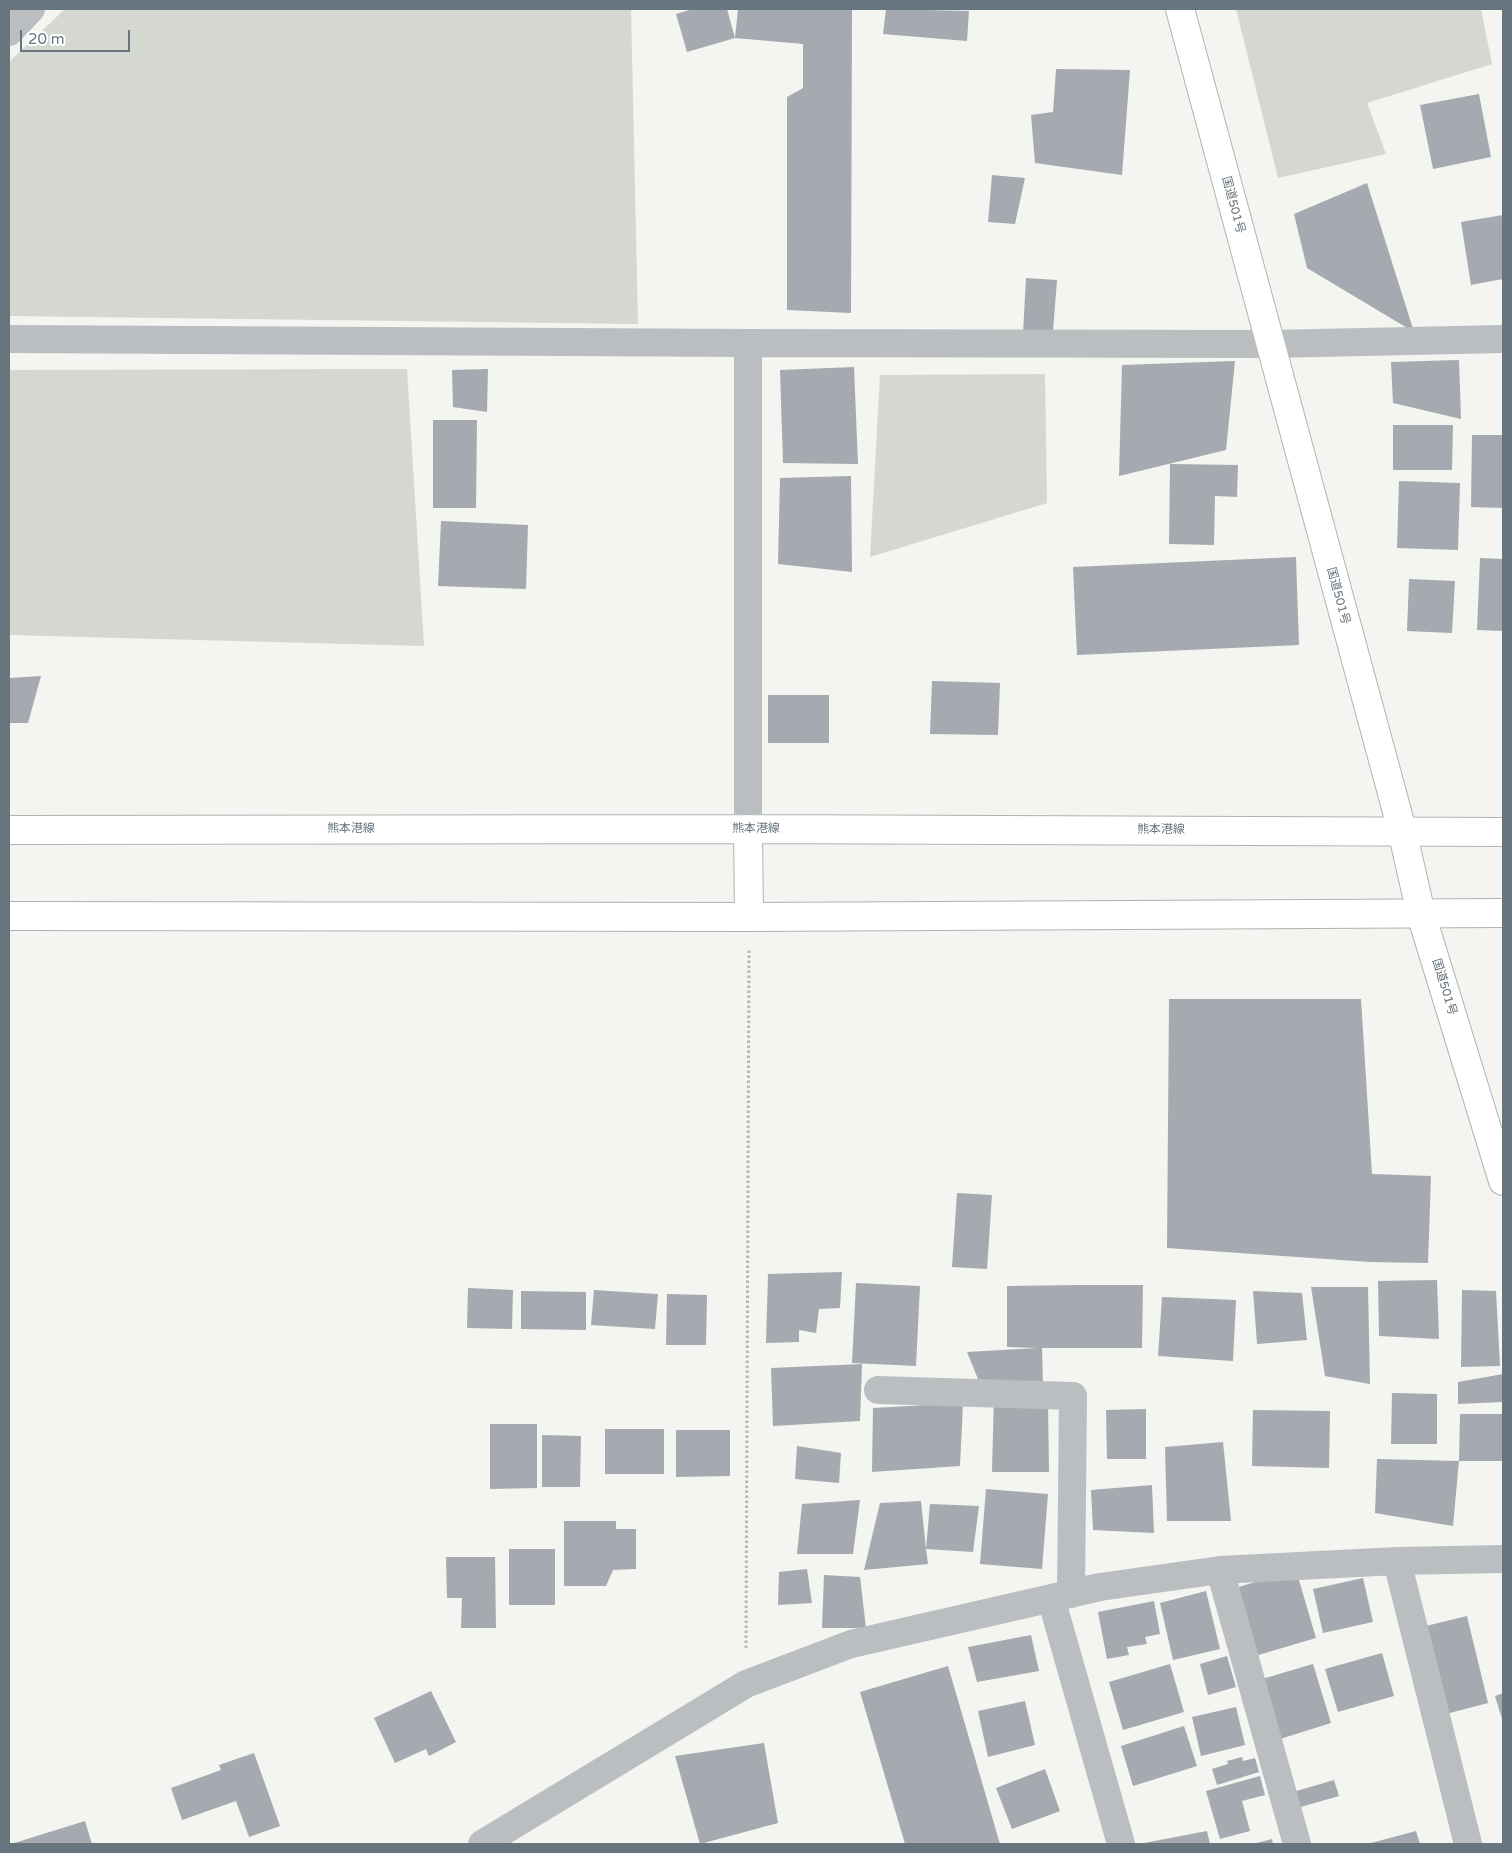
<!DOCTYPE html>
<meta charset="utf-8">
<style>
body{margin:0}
#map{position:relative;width:1512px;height:1853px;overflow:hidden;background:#f4f4f1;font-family:"Varela Round",sans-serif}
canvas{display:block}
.frame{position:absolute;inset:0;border:10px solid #67757e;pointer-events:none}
.scale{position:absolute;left:20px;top:30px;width:110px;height:22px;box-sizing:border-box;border:2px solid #67757e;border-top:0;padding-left:6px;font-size:15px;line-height:18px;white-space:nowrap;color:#67757e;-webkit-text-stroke:4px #fff;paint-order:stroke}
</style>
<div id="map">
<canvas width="1512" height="1853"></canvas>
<div class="frame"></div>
<div class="scale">20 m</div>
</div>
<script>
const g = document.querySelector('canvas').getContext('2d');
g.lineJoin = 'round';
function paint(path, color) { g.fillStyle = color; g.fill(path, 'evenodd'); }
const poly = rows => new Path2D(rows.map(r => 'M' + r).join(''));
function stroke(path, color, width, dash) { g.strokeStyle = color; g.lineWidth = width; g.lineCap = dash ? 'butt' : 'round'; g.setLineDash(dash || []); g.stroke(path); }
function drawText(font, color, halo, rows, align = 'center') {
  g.font = font + ' "Varela Round","Noto Sans JP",sans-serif'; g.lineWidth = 5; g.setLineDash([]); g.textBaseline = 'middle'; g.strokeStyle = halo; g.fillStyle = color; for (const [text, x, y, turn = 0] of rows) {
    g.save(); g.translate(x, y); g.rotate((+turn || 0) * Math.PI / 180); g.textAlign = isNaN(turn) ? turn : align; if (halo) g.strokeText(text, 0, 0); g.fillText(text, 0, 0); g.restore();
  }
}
paint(poly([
 [65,9,631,9,638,324,9,316,9,62],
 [1236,9,1481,9,1492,64,1367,103,1386,154,1278,178],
 [407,369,424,646,9,635,9,370],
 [1045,374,1047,503,870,557,880,375]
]), '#d4d8d1');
paint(poly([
 [693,9,727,9,735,38,687,52,676,14],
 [738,9,852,9,851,313,787,310,787,97,803,88,803,44,735,38],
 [886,9,969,11,967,41,883,34],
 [1056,69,1130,70,1122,175,1035,163,1031,115,1053,112],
 [1479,94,1491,157,1433,169,1420,105],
 [992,175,1025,178,1015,224,988,222],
 [1367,183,1414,332,1307,268,1294,214],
 [1503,215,1503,279,1471,285,1461,222],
 [1026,278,1057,280,1053,331,1023,333],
 [1459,360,1461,419,1393,403,1391,362],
 [1235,361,1226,450,1119,476,1122,365],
 [854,367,858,464,783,463,780,370],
 [488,369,487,412,453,407,452,370],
 [433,420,477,420,476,508,433,508],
 [1393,425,1453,425,1452,470,1393,470],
 [1472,435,1503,435,1503,508,1471,507],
 [1170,464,1238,465,1237,497,1215,496,1214,545,1169,544],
 [851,476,852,572,778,564,780,478],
 [1399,481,1460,483,1458,550,1397,548],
 [441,521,528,525,526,589,438,586],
 [1296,557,1299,645,1077,655,1073,567],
 [1480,558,1503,559,1503,631,1477,630],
 [1409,579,1455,581,1452,633,1407,631],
 [41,676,28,723,9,723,9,678],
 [932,681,1000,683,998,735,930,734],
 [768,695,829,695,829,743,768,743],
 [1169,999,1361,999,1372,1174,1431,1176,1428,1263,1370,1262,1167,1248],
 [957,1193,992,1195,987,1269,952,1267],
 [842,1272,840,1308,819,1309,816,1333,799,1330,799,1342,766,1343,768,1274],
 [1437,1280,1439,1339,1379,1336,1378,1281],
 [856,1283,920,1286,916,1366,852,1363],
 [1080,1285,1143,1285,1142,1348,1042,1348,1043,1387,978,1379,967,1352,1037,1348,1007,1347,1007,1286],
 [1311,1287,1368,1287,1370,1384,1325,1376],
 [468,1288,513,1290,512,1329,467,1328],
 [594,1290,658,1294,655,1329,591,1325],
 [1462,1290,1496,1291,1500,1366,1461,1367],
 [521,1291,586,1292,586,1330,521,1329],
 [1253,1291,1302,1293,1307,1340,1257,1344],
 [667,1294,707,1295,706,1345,666,1345],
 [1162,1297,1236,1300,1233,1361,1158,1356],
 [862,1364,860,1421,773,1426,771,1368],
 [1503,1374,1503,1402,1458,1404,1458,1382],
 [1392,1393,1437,1394,1437,1444,1391,1444],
 [994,1394,1048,1399,1049,1472,992,1472],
 [963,1403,960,1466,872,1472,873,1408],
 [1146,1409,1146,1459,1107,1459,1106,1410],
 [1253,1410,1330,1411,1329,1468,1252,1466],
 [1460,1414,1503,1414,1503,1461,1459,1461,1453,1526,1375,1513,1377,1459,1459,1461],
 [490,1424,537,1424,537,1488,490,1489],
 [605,1429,664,1429,664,1474,605,1474],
 [676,1430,730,1430,730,1476,676,1477],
 [542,1435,581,1436,580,1487,542,1487],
 [1223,1442,1231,1521,1167,1521,1165,1447],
 [797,1446,841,1453,839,1483,795,1479],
 [1152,1485,1154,1533,1093,1530,1091,1490],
 [986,1489,1048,1494,1042,1569,980,1564],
 [860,1500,853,1554,797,1554,802,1504],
 [921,1501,926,1549,930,1504,979,1506,973,1552,926,1549,928,1564,864,1570,880,1503],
 [564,1521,616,1521,616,1529,636,1529,636,1569,613,1570,606,1586,564,1586],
 [509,1549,555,1549,555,1605,509,1605],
 [446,1557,495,1557,496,1628,461,1628,462,1598,447,1598],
 [807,1569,812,1603,778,1605,779,1572],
 [1296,1570,1316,1638,1255,1656,1235,1588],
 [824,1575,860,1577,866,1628,822,1628],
 [1363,1578,1373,1622,1323,1633,1313,1589],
 [1206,1591,1220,1649,1173,1660,1160,1603],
 [1154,1601,1160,1634,1145,1637,1147,1644,1127,1647,1129,1655,1107,1659,1098,1612],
 [1467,1616,1488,1703,1446,1714,1426,1626],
 [1031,1635,1039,1671,977,1682,968,1647],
 [1382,1653,1394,1696,1338,1712,1325,1669],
 [1227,1656,1236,1687,1208,1695,1200,1664],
 [1170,1664,1184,1712,1123,1730,1109,1682],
 [1313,1664,1331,1723,1280,1739,1262,1679],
 [948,1666,1000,1844,905,1844,860,1692],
 [431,1691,456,1742,429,1756,426,1749,395,1763,374,1718],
 [1503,1693,1503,1722,1495,1696],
 [1025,1701,1035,1745,988,1757,978,1711],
 [1236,1707,1245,1745,1201,1756,1192,1717],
 [1184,1726,1197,1766,1133,1786,1121,1746],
 [764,1743,778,1823,700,1844,675,1756],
 [254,1753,280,1826,249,1837,236,1801,182,1820,171,1788,221,1770,219,1765],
 [1242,1757,1243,1761,1255,1758,1259,1772,1217,1785,1212,1769,1228,1764,1227,1761],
 [1045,1769,1060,1811,1012,1829,996,1788],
 [1260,1776,1265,1795,1242,1801,1250,1831,1220,1839,1206,1791],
 [1334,1780,1339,1796,1297,1808,1293,1792],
 [85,1821,92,1844,11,1844],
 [1207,1831,1210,1844,1144,1844,1144,1843],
 [1416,1831,1420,1844,1372,1844,1371,1843],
 [1272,1839,1273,1844,1253,1844]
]), '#a4aaaf');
const major = poly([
 [748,829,749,917],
 [9,830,748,829,1503,832],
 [9,916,749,917,1503,913]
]);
const highway = poly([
 [1180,9,1402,830,1421,914,1503,1181]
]);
stroke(major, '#aeb2b5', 30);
stroke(highway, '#b0b3b6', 30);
stroke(poly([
 [746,1648,749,950]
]), '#b4b7b9', 3, [2.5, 2.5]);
stroke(poly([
 [9,32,31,9],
 [9,339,748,343,1270,344,1503,339],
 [748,343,748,829],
 [878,1390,1073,1396,1071,1594],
 [1397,1561,1468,1844],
 [1220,1570,1297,1844],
 [1051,1598,1121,1844],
 [482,1844,746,1684,851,1644,1100,1587,1220,1570,1397,1561,1503,1559]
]), '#babec0', 28);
stroke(major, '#fff', 28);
stroke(highway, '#fff', 28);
drawText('12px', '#67757e', '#fff', [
 ["国道501号",1233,205,75],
 ["国道501号",1338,596,75],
 ["熊本港線",351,829],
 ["熊本港線",756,829],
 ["熊本港線",1161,830],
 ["国道501号",1444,987,73]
]);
</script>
